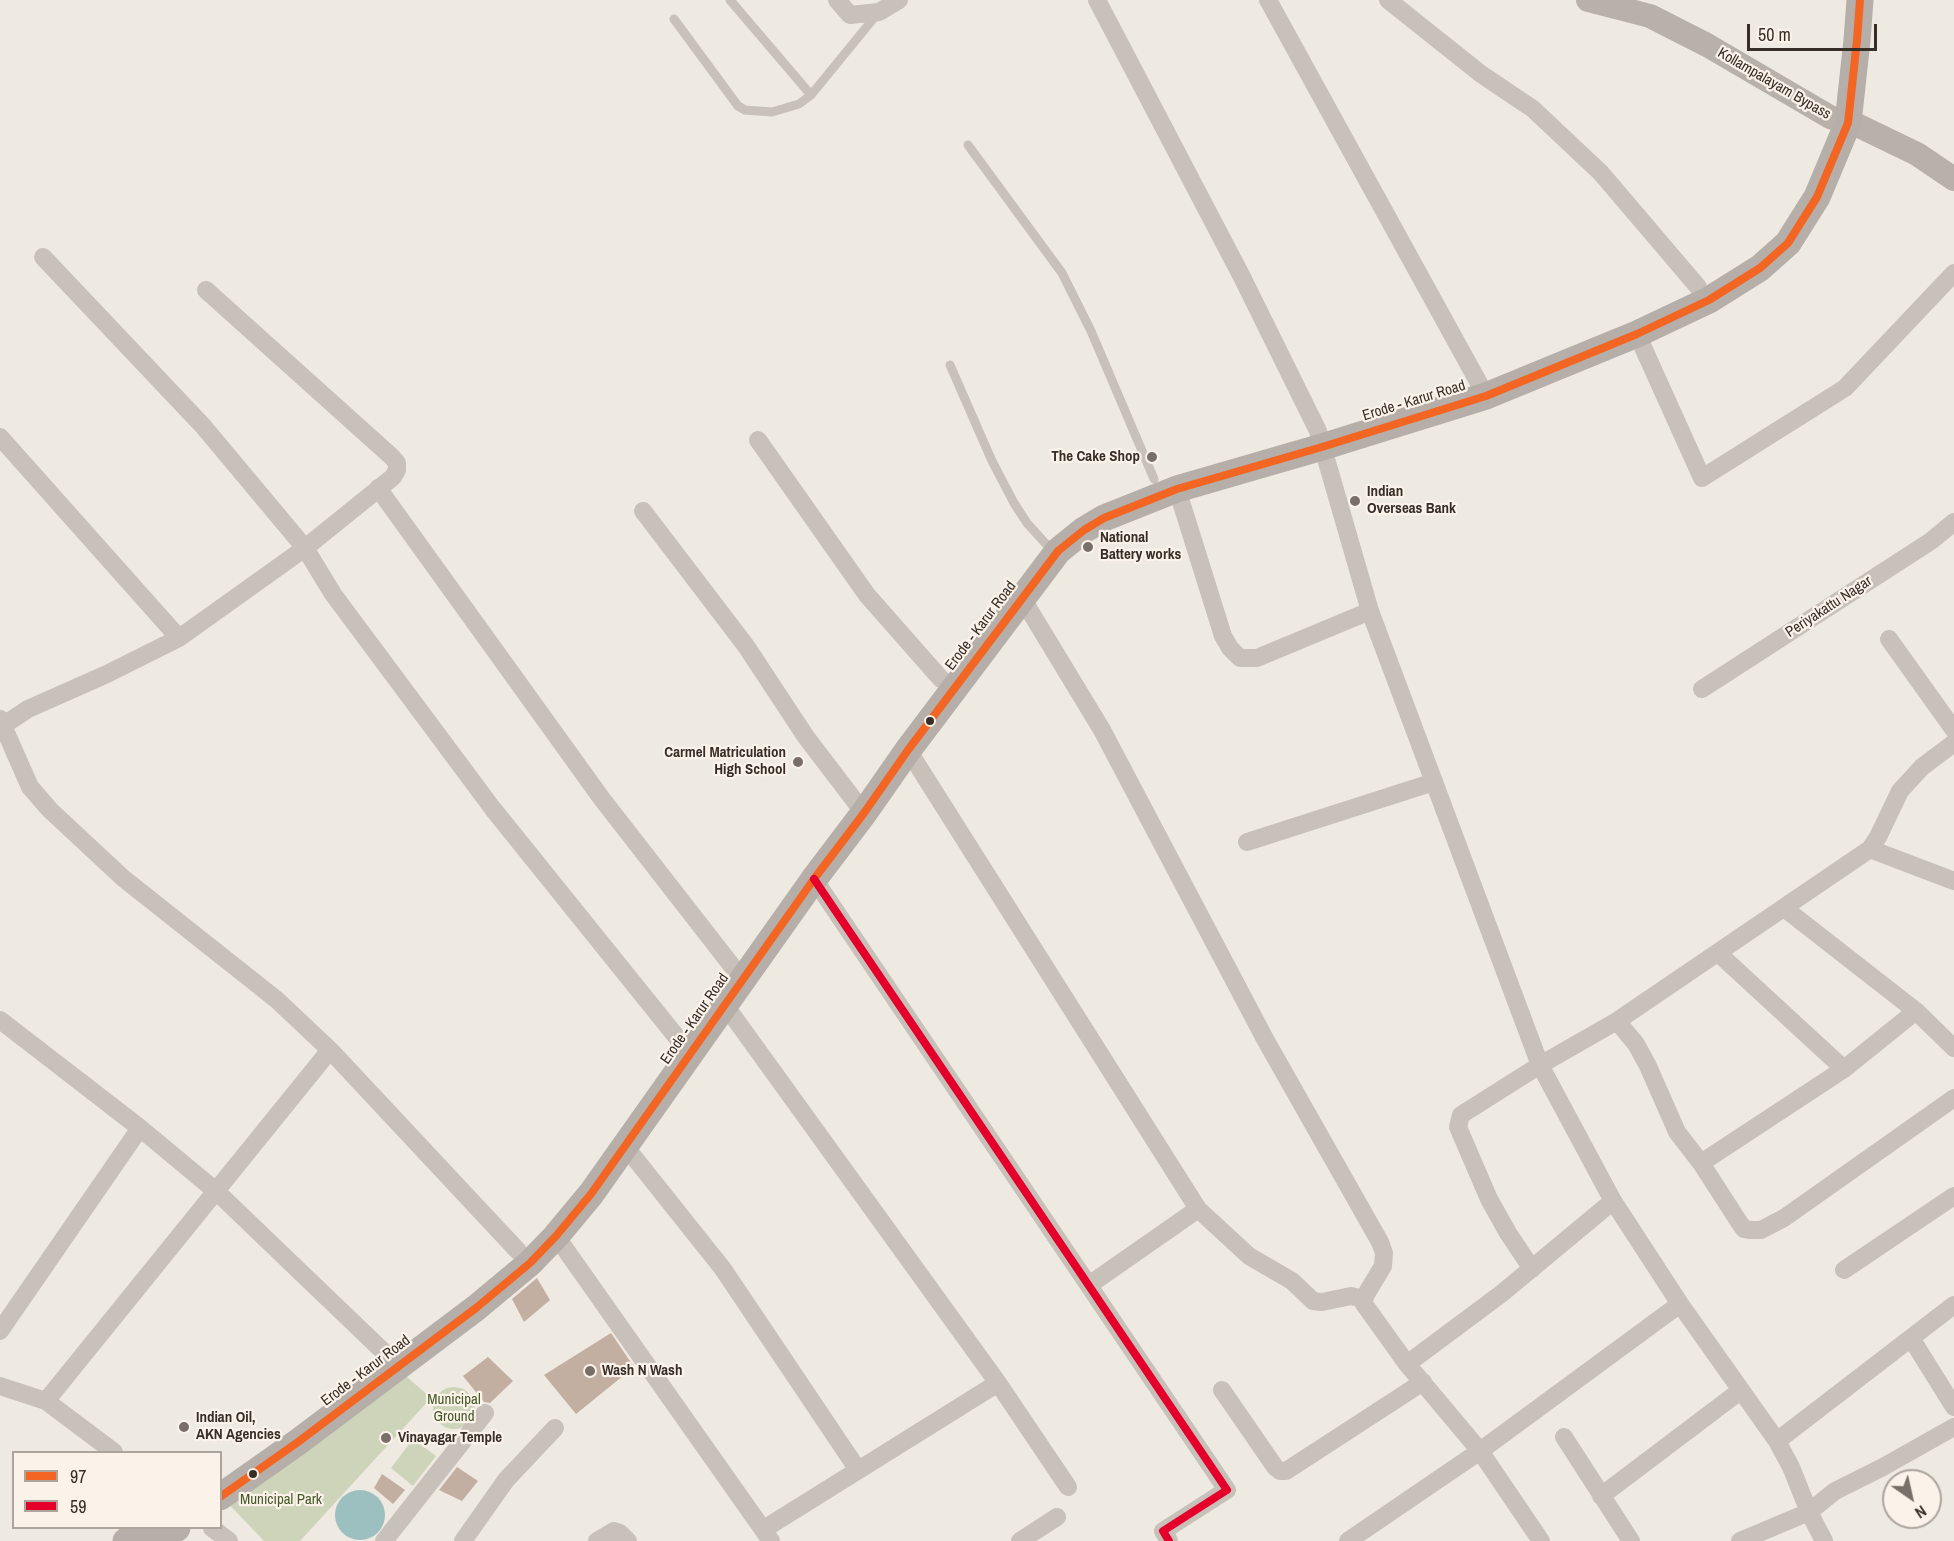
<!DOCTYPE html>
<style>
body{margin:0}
#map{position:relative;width:1954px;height:1541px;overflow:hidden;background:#eee9e1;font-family:"Archivo Narrow",sans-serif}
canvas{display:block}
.legend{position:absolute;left:12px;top:1451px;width:210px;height:78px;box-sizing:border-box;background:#fbf3e9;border:2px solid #ada49c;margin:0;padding:8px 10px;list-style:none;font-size:18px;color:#382e28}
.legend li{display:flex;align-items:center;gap:12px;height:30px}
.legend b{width:30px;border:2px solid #ada49c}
.north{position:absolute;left:1882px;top:1469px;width:60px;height:60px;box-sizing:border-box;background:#fbf3e9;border:2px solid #ada49c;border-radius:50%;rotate:146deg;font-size:16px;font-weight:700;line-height:24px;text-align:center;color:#382e28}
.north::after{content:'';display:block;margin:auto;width:21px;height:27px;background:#786f69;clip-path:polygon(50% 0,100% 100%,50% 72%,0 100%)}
.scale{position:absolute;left:1747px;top:24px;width:130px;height:27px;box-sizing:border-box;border:3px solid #382e28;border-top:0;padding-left:8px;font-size:18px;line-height:21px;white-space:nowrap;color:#382e28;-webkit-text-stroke:4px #fbf3e9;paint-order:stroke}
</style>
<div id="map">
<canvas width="1954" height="1541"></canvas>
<ul class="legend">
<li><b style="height:8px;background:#f26522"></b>97</li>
<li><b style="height:8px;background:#e4002b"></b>59</li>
</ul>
<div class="north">N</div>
<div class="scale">50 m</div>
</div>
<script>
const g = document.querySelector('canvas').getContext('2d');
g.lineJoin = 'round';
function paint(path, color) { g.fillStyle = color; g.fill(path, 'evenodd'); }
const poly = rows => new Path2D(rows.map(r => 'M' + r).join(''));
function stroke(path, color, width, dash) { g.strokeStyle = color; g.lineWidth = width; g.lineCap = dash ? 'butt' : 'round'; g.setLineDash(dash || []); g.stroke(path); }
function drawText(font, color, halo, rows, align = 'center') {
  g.font = font + ' "Archivo Narrow",sans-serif'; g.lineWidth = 4.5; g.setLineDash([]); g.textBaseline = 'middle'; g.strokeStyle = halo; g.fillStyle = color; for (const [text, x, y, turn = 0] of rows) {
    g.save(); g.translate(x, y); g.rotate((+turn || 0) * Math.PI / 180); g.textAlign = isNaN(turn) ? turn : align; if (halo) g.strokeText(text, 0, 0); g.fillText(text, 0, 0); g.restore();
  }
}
paint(poly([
 [390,1362,431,1398,300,1541,264,1541,221,1496],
 '433 1408a21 21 0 1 1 42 0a21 21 0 1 1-42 0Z',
 [413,1439,436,1456,413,1486,391,1468]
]), '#ced4ba');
paint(poly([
 '335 1515a25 25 0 1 1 50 0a25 25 0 1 1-50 0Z'
]), '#9cbfc0');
paint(poly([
 [537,1278,550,1300,524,1322,512,1299],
 [611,1333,634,1367,576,1414,544,1375],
 [488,1357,513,1381,490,1403,484,1402,463,1376],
 [457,1467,478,1481,462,1501,439,1490],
 [382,1474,405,1490,393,1504,374,1488]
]), '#c3aea2');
stroke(poly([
 [730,0,811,95],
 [674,19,738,106,745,110,772,112,799,104,811,95,878,13],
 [968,145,1062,273,1091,331,1154,479],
 [950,365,992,461,1014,503,1027,523,1046,544]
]), '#c7c1ba', 9);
stroke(poly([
 [837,0,850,15,879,12,899,0],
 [1097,0,1242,277,1318,431,1370,611,1540,1065,1613,1201,1680,1304,1777,1441,1791,1467,1809,1512,1824,1541],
 [1268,0,1486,396],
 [1388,0,1481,74,1533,109,1601,173,1698,287],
 [43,257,203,426,305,548,333,594,493,809,679,1040],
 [1637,334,1702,478,1845,388,1954,273],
 [0,437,179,638],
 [758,440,867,595,941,679],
 [378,488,602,799,732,966],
 [1177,489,1223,636,1230,648,1240,658,1257,658,1370,611],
 [643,511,746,646,806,737,864,813],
 [1022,598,1102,730,1265,1039,1380,1242,1384,1253,1383,1266,1365,1296,1364,1304,1407,1364,1480,1451,1541,1541],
 [1889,639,1954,730],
 [1702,689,1931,541,1954,522],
 [0,719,30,787,50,810,123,878,277,1000,330,1050,518,1251],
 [4,725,28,709,107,674,179,638,305,548,393,477,397,470,397,463,392,457,206,290],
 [908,750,1198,1209,1089,1285],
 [1247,842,1434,782],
 [1870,849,1954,881],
 [814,879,1227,1490,1163,1531,1169,1541],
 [1784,908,1916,1011,1954,1048],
 [1718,953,1844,1069],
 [725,1005,998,1383,1068,1487],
 [0,1020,140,1128,217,1192,388,1356],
 [1617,1021,1636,1044,1648,1066,1677,1132,1701,1163,1739,1222,1744,1229,1751,1230,1761,1230,1784,1218,1954,1098],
 [625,1146,723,1269,858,1470],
 [1701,1163,1844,1069,1916,1011],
 [1198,1209,1249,1256,1292,1281,1313,1301,1322,1302,1351,1296,1364,1299],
 [556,1236,771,1541],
 [1532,1269,1508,1233,1489,1199,1458,1127,1461,1115,1540,1065,1617,1021,1870,849,1878,837,1900,791,1922,767,1954,743],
 [1844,1270,1954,1196],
 [0,1331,140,1128],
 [1911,1338,1954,1407],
 [1407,1364,1501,1294,1613,1201],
 [0,1386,46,1401,114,1452],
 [1222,1390,1275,1467,1280,1471,1286,1471,1423,1382],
 [46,1401,330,1050],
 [1564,1437,1631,1541],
 [1777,1441,1954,1305],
 [1601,1496,1740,1391],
 [212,1528,229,1541],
 [764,1529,998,1383],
 [384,1541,485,1413],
 [463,1541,506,1480,555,1428],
 [597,1541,614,1531,620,1533,628,1541],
 [1020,1541,1057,1517],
 [1348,1541,1480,1451,1680,1304],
 [1740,1541,1809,1512,1835,1491,1883,1467,1954,1427]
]), '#c7c1ba', 18);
stroke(poly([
 [1588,0,1650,16,1707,45,1830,117,1859,126,1917,154,1954,179]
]), '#b8b1aa', 24);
stroke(poly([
 [220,1497,298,1442,476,1308,530,1263,556,1236,591,1194,814,879,864,813,908,750,1058,551,1084,530,1104,518,1177,489,1322,447,1486,396,1637,334,1709,300,1760,268,1788,243,1817,197,1848,123,1857,40,1860,0],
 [126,1541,146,1528],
 [156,1541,177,1528]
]), '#b6afa9', 27);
stroke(poly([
 [220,1497,298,1442,476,1308,530,1263,556,1236,591,1194,814,879,864,813,908,750,1058,551,1084,530,1104,518,1177,489,1322,447,1486,396,1637,334,1709,300,1760,268,1788,243,1817,197,1848,123,1857,40,1860,0]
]), '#f26522', 8);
stroke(poly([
 [814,879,1227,1490,1163,1531,1169,1541]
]), '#e4002b', 8);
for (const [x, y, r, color] of [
 [1152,457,6,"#786f69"],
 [1355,501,6,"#786f69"],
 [1088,547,6,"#786f69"],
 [930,721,5,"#382e28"],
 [798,762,6,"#786f69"],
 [590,1371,6,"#786f69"],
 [184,1427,6,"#786f69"],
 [386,1438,6,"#786f69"],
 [253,1474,5,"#382e28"]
]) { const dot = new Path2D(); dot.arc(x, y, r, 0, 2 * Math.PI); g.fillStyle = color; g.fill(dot); stroke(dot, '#fbf3e9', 2); }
drawText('15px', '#382e28', '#fbf3e9', [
 ["Kollampalayam Bypass",1774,84,30],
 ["Erode - Karur Road",1414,401,-17],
 ["Periyakattu Nagar",1829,607,-33],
 ["Erode - Karur Road",981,626,-53],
 ["Erode - Karur Road",695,1019,-55],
 ["Erode - Karur Road",366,1371,-37]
]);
drawText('bold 15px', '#382e28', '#fbf3e9', [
 ["The Cake Shop",1140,457,"right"],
 ["Indian",1367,492],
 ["Overseas Bank",1367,509],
 ["National",1100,538],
 ["Battery works",1100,555],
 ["Carmel Matriculation",786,753,"right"],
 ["High School",786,770,"right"],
 ["Wash N Wash",602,1371],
 ["Indian Oil,",196,1418],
 ["AKN Agencies",196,1435],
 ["Vinayagar Temple",398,1438]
], 'left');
drawText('15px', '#45582a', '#fbf3e9', [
 ["Municipal",454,1400],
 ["Ground",454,1417],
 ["Municipal Park",281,1500]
]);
</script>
